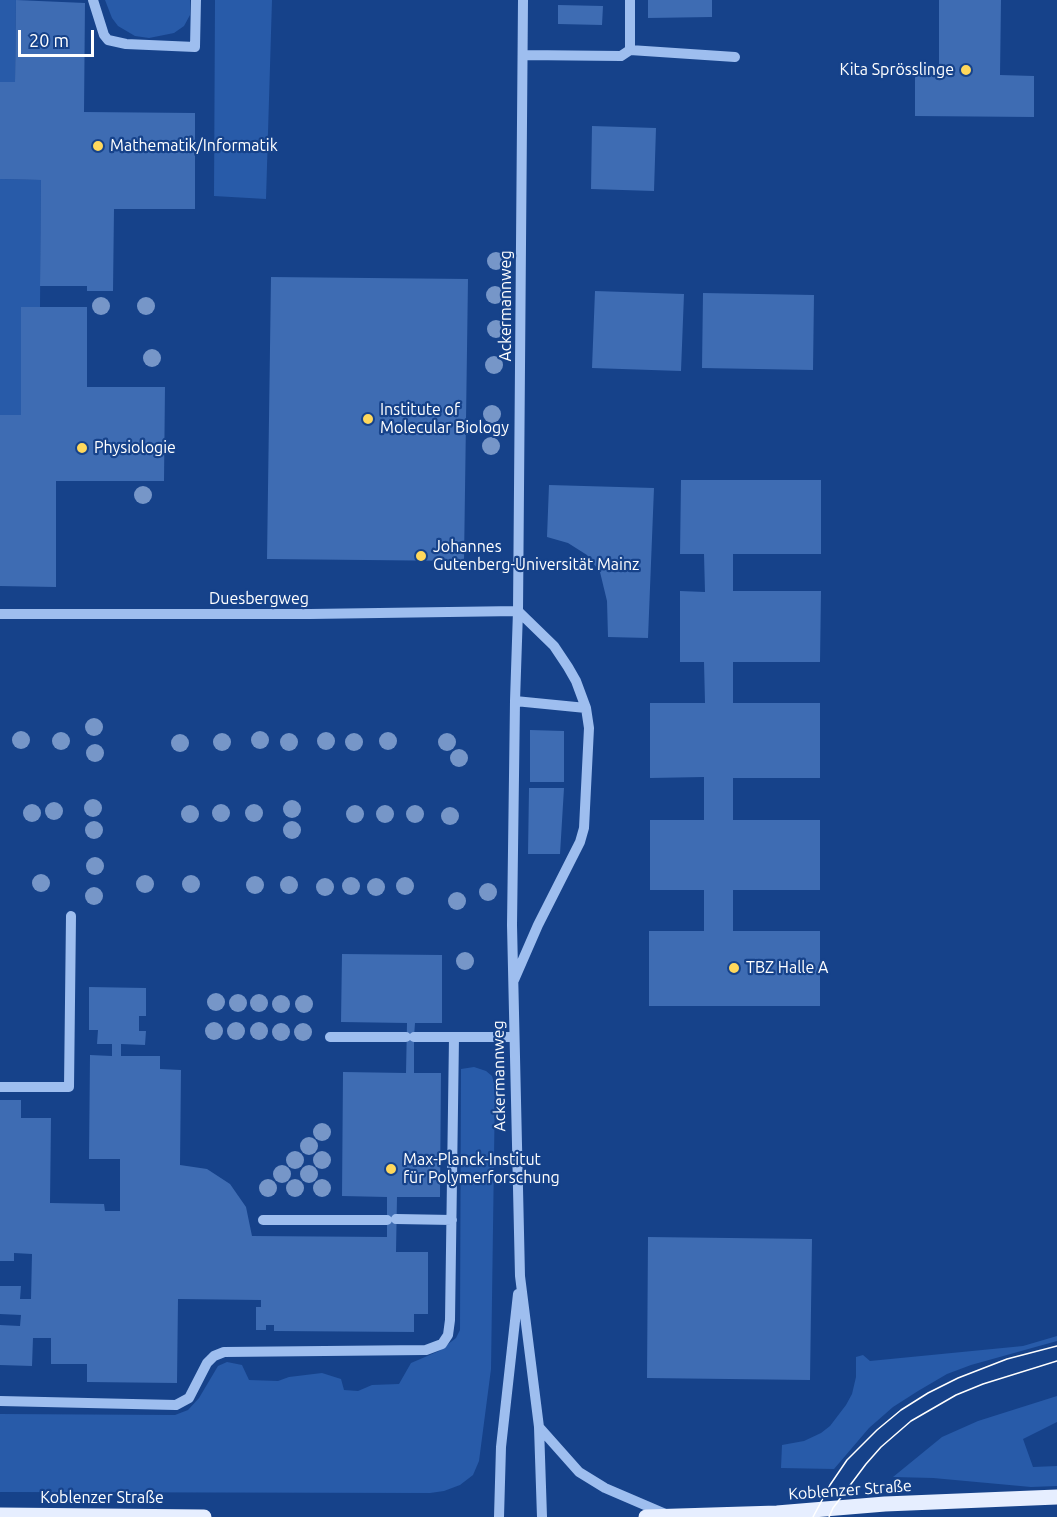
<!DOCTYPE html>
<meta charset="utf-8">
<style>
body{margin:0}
#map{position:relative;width:1057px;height:1517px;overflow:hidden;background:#16428a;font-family:Ubuntu,sans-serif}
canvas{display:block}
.scale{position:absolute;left:18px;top:30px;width:76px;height:27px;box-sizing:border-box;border:3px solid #fff;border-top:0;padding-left:8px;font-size:18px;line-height:21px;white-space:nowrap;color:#fff;-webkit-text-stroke:4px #16428a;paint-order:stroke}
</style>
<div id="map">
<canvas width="1057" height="1517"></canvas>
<div class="scale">20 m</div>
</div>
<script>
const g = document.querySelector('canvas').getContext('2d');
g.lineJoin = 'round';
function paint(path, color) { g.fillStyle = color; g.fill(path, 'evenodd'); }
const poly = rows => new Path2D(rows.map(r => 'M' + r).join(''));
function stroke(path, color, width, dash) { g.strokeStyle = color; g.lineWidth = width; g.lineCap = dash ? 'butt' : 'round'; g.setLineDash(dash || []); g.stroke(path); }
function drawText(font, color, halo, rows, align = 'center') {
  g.font = font + ' Ubuntu,sans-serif'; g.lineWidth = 4.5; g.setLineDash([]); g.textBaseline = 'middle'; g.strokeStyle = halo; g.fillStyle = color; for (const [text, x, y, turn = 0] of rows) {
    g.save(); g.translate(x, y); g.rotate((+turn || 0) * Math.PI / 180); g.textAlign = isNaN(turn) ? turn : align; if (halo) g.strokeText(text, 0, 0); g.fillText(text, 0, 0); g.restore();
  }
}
paint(poly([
 [0,0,16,0,15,82,0,82],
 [105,0,190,0,190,15,184,26,174,33,149,38,135,36,118,26,112,18],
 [215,0,272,0,266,199,214,196],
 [0,179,41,180,40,307,21,307,21,415,0,415],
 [474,1067,486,1071,492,1076,495,1087,491,1369,479,1461,473,1475,460,1485,444,1491,430,1493,0,1492,0,1414,175,1415,188,1410,199,1398,218,1366,227,1362,242,1365,249,1380,278,1381,289,1377,322,1373,341,1379,344,1390,358,1391,372,1385,399,1384,411,1363,439,1351,456,1338,460,1330,461,1069],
 [1057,1336,1057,1341,971,1365,947,1374,918,1391,893,1407,869,1428,834,1469,781,1468,782,1445,804,1441,821,1433,830,1426,846,1405,852,1394,856,1377,856,1357,863,1355,870,1361,1023,1346],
 [1057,1396,1057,1422,1023,1439,1033,1467,1057,1466,1057,1486,1031,1487,933,1478,893,1477,942,1437,978,1421]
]), '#285ba9');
paint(poly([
 [16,0,85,3,84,112,195,113,195,209,114,209,113,291,87,291,87,286,40,286,41,180,0,179,0,82,15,82],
 [648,0,712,0,712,17,648,18],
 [939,0,1001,0,1000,75,1034,76,1034,117,915,116,915,75,939,75],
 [558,5,603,6,602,25,558,24],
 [592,126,656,128,654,191,591,189],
 [271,277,468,279,464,561,267,559],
 [595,291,684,294,681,371,592,368],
 [703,293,814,295,813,370,702,368],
 [21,307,87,307,87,387,165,387,164,481,56,481,56,587,0,586,0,415,21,415],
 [681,480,821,480,821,554,733,554,733,591,821,591,820,662,733,662,733,703,820,703,820,778,733,778,733,820,820,820,820,890,733,890,733,931,820,931,820,1006,649,1006,649,931,704,931,704,890,650,890,650,820,704,820,704,777,650,778,650,703,705,703,704,662,680,662,680,591,705,592,704,554,680,554],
 [549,485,654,488,648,638,608,637,607,601,600,572,587,555,568,543,547,537],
 [530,730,564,731,564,782,530,782],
 [529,788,564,788,560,854,528,854],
 [342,954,442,955,442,1023,415,1023,414,1037,414,1073,441,1073,440,1197,397,1197,396,1252,428,1252,428,1314,414,1314,414,1332,274,1331,274,1325,266,1325,266,1330,256,1330,256,1307,261,1307,261,1300,178,1299,177,1383,87,1382,87,1364,51,1364,51,1338,33,1338,32,1366,0,1365,0,1325,20,1326,21,1315,0,1314,0,1286,21,1286,20,1299,31,1299,32,1254,14,1253,14,1261,0,1261,0,1100,21,1100,21,1118,51,1118,50,1203,104,1204,105,1211,120,1211,120,1159,89,1159,90,1055,112,1056,112,1044,97,1044,98,1030,89,1030,89,987,146,988,146,1016,139,1016,139,1031,146,1031,145,1045,121,1044,121,1056,160,1056,160,1069,181,1070,180,1165,207,1169,230,1184,246,1207,252,1236,387,1237,387,1197,342,1196,343,1072,406,1073,407,1023,341,1022],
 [648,1237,812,1239,810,1380,647,1378]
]), '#3e6cb3');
stroke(poly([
 [93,0,104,35,108,40,126,44,195,47,196,0],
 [523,0,518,611,515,701,512,925,520,1276,539,1427,542,1517],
 [630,50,735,57],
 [523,55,621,56,630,50,630,0],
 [0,614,310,614,518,611],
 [515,701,586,708],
 [514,980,538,925,580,842,584,828,589,728,586,708,576,681,568,667,554,646,518,611],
 [330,1037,406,1037],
 [414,1037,513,1037],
 [0,1087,69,1087,71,916],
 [396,1219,452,1220],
 [263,1220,387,1220],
 [0,1401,176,1405,189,1398,207,1363,214,1356,224,1352,426,1350,442,1344,448,1335,450,1320,454,1037],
 [539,1427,579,1472,605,1488,668,1515],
 [499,1517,501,1447,518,1294]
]), '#9ebeef', 10);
stroke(poly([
 [0,1515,204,1517],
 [646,1517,777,1513,885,1504,1057,1497]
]), '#e6eeff', 15);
stroke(poly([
 [813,1517,830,1485,847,1460,877,1430,901,1410,928,1393,958,1378,1007,1359,1057,1346],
 [829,1517,833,1508,866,1464,881,1447,911,1421,956,1395,983,1384,1057,1361]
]), '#fff', 1.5);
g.fillStyle = '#7696c8';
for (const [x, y] of [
 [496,261],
 [495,295],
 [101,306],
 [146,306],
 [496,329],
 [152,358],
 [494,365],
 [492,414],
 [491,446],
 [143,495],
 [94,727],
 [21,740],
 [260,740],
 [61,741],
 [326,741],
 [388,741],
 [222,742],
 [289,742],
 [354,742],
 [447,742],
 [180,743],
 [95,753],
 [459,758],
 [93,808],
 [292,809],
 [54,811],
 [32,813],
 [221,813],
 [254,813],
 [190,814],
 [355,814],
 [385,814],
 [415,814],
 [450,816],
 [94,830],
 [292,830],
 [95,866],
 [41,883],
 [145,884],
 [191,884],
 [255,885],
 [289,885],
 [351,886],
 [405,886],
 [325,887],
 [376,887],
 [488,892],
 [94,896],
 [457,901],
 [465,961],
 [216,1002],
 [238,1003],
 [259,1003],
 [281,1004],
 [304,1004],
 [214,1031],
 [236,1031],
 [259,1031],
 [281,1032],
 [303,1032],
 [322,1132],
 [309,1146],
 [295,1160],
 [322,1160],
 [282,1174],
 [309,1174],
 [268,1188],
 [295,1188],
 [322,1188]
]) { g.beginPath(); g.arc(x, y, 9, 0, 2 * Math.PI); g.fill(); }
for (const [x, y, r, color] of [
 [966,70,6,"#ffd85c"],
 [98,146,6,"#ffd85c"],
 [368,419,6,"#ffd85c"],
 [82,448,6,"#ffd85c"],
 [421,556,6,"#ffd85c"],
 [734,968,6,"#ffd85c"],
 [391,1169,6,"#ffd85c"]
]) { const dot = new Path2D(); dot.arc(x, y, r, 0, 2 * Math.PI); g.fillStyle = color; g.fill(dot); stroke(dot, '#16428a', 2); }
drawText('16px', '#fff', '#16428a', [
 ["Kita Sprösslinge",954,70,"right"],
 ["Mathematik/Informatik",110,146],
 ["Institute of",380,410],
 ["Molecular Biology",380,428],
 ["Physiologie",94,448],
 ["Johannes",433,547],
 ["Gutenberg-Universität Mainz",433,565],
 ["TBZ Halle A",746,968],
 ["Max-Planck-Institut",403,1160],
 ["für Polymerforschung",403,1178]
], 'left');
drawText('16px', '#fff', '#16428a', [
 ["Ackermannweg",506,306,-90],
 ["Duesbergweg",259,599],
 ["Ackermannweg",499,1076,-91],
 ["Koblenzer Straße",850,1490,-4],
 ["Koblenzer Straße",102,1498]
]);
</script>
